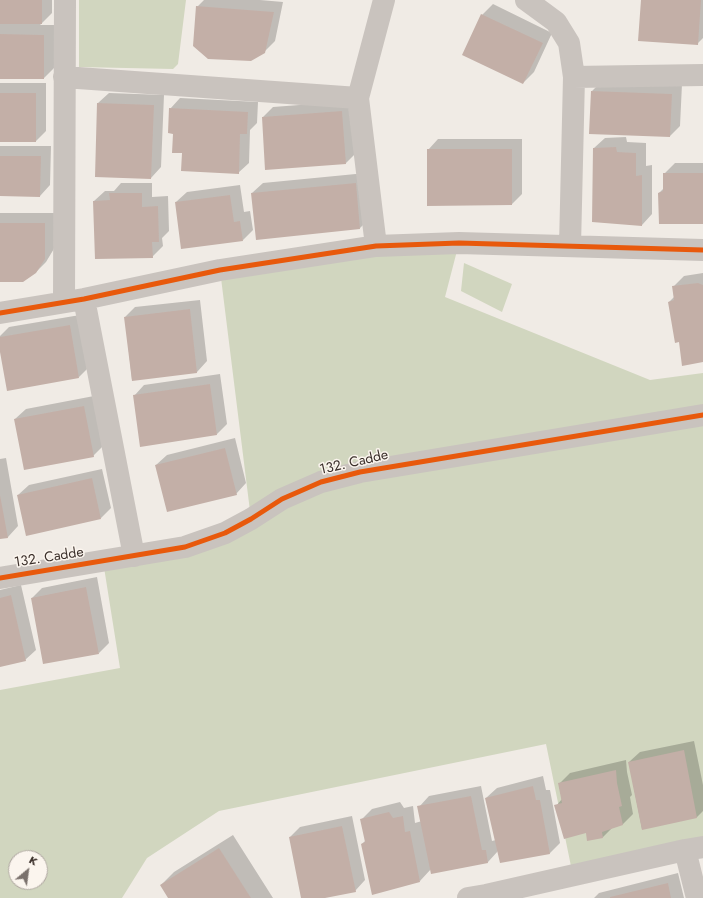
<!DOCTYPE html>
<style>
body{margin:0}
#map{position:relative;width:703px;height:898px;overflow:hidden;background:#f0ebe5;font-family:Jost,sans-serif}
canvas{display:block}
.north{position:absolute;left:8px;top:850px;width:40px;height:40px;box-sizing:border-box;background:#fbf5ee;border:1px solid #aea6a0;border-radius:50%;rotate:29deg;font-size:11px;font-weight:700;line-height:16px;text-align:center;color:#3b302b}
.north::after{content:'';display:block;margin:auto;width:14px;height:18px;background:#7a716c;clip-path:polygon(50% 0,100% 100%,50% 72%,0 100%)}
</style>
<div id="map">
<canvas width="703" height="898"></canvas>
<div class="north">K</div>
</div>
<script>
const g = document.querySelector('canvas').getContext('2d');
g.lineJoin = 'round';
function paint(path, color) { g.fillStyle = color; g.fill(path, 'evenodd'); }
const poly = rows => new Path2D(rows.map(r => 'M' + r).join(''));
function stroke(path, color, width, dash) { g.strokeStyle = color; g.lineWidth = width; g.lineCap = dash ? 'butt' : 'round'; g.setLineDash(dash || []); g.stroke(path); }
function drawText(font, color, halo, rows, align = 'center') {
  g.font = font + ' Jost,sans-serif'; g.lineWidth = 3; g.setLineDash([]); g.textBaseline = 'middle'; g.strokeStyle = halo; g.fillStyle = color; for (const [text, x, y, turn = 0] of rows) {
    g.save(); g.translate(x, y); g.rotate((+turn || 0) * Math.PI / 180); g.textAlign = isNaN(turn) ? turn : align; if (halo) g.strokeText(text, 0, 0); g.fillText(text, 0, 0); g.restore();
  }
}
paint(poly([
 [79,0,186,0,178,64,173,69,79,67],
 [459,243,445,297,650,380,703,373,703,847,573,876,546,744,219,811,147,858,122,898,0,898,0,690,120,668,103,561,251,519,220,270],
 [16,858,40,858,40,882,16,882],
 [464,263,512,284,502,312,461,291]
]), '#d1d6bf');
paint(poly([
 [0,0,52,0,52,13,40,25,54,25,54,68,44,78,0,78],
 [204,0,260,0,283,2,275,41,264,52,197,7],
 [642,0,703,0,703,38,697,44],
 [493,4,552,33,534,72,523,83,482,15],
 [602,81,682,84,680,126,670,136,592,91],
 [0,83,46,83,46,131,36,141,0,141],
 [109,93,164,95,161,167,151,178,98,103],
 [180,98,258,102,257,123,250,130,249,163,238,173,183,152,170,109],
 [352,101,356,153,346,163,263,117,273,107],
 [626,137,627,142,646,143,646,166,652,165,652,214,642,225,594,148,605,138],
 [438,139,522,139,522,194,512,204,428,150],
 [0,146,51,146,50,185,40,196,0,195],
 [675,163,703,163,703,223,659,193,664,188,664,174],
 [366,173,370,218,360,228,252,193,263,183],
 [121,183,152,183,152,197,168,196,169,231,162,238,163,246,152,257,94,201,105,191,114,191],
 [240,185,244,212,250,211,253,230,243,240,176,202,187,192],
 [0,213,55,213,55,247,46,262,35,273,0,281],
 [703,273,703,361,679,341,669,302,674,297,673,287,684,276],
 [200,300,207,361,197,372,132,380,125,317,135,307],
 [80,315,89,367,79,377,0,346,0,336,9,327],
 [220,374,227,424,217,434,134,396,144,385],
 [94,396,104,445,93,456,15,419,26,409],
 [235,438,246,483,236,494,156,465,167,455],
 [6,458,18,526,8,537,0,538,0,459],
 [102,469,111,508,101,518,18,495,29,485],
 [97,577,109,643,99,653,32,598,42,588],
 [21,585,36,650,25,660,0,666,0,590],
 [694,741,703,785,703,811,697,817,642,829,629,762,640,752],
 [626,760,627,772,632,795,630,797,633,814,623,824,612,828,603,837,586,832,556,806,562,799,559,784,570,773],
 [543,776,546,790,550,790,560,843,550,853,498,851,488,862,431,869,420,881,362,844,366,840,362,819,372,809,400,802,404,808,413,806,415,823,422,821,419,807,429,796,481,786,492,841,496,840,486,798,497,788],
 [352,816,365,880,355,891,320,898,302,898,290,837,300,827],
 [233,835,273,898,169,898,161,885,174,872],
 [678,873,684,898,594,898,599,893]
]), '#0003');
paint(poly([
 [0,0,42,0,42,24,0,24],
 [641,0,701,0,698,45,638,41],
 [196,6,274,12,265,53,251,61,208,59,193,46],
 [481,14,543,43,523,84,462,55],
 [0,34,44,35,44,79,0,79],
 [591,91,672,94,670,137,589,134],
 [0,93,36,93,36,142,0,142],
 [97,103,154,105,151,179,95,177],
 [169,108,248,112,247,134,240,134,239,174,181,171,182,153,172,153,173,134,168,133],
 [342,111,346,164,265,170,262,117],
 [616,147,617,152,636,153,636,176,642,175,642,226,592,222,593,148],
 [427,149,512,149,512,205,427,206],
 [0,156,41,156,40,197,0,196],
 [663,173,703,173,703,224,659,224,658,193,663,191],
 [356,183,360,229,256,240,251,193],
 [109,193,142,193,142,207,158,206,159,242,152,242,153,258,95,259,93,201,110,200],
 [230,195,234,222,240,221,243,241,181,249,175,202],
 [0,223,45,223,45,259,36,273,23,282,0,282],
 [698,283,703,285,703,362,682,366,679,342,675,343,668,302,674,300,672,286],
 [190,309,197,373,132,381,124,317],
 [70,325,79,378,7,391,0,352,0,337],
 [210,384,217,435,140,447,133,395],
 [84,406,94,457,24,470,14,419],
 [225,448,237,495,167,512,155,465],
 [92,478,101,519,26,536,17,495],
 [0,495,8,538,0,539],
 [86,587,99,654,43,664,31,598],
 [11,595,26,661,0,667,0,598],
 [684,750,697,818,642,830,628,762],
 [616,770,617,783,622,806,619,807,623,825,602,832,603,838,587,841,586,833,564,839,554,805,562,803,558,783],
 [533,786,536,800,540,800,550,854,500,863,485,798],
 [471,796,482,850,486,850,488,863,431,874,417,806],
 [389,812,393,818,403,816,405,832,410,831,420,882,372,895,361,844,365,842,360,819],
 [342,826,356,892,325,898,301,898,289,837],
 [219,848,251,898,168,898,160,885],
 [668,883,671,898,610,898,610,897]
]), '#c3afa7');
stroke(poly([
 [526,0,556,22,569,43,574,77,570,246],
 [64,77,358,98],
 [574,77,703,75],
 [376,246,358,98,384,0],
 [84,299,134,556],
 [64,302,65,0],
 [0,313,84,299,220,270,376,246,459,243,703,250],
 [0,578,185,547,225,533,251,519,282,499,321,482,360,472,703,415],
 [685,850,697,898],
 [468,898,486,895,685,850,703,847]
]), '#c9c3be', 22);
stroke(poly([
 [0,313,84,299,220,270,376,246,459,243,703,250],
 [0,578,185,547,225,533,251,519,282,499,321,482,360,472,703,415]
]), '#e8590c', 5);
drawText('14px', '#3b302b', '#fbf5ee', [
 ["132. Cadde",354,463,-13],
 ["132. Cadde",49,558,-9]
]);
</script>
